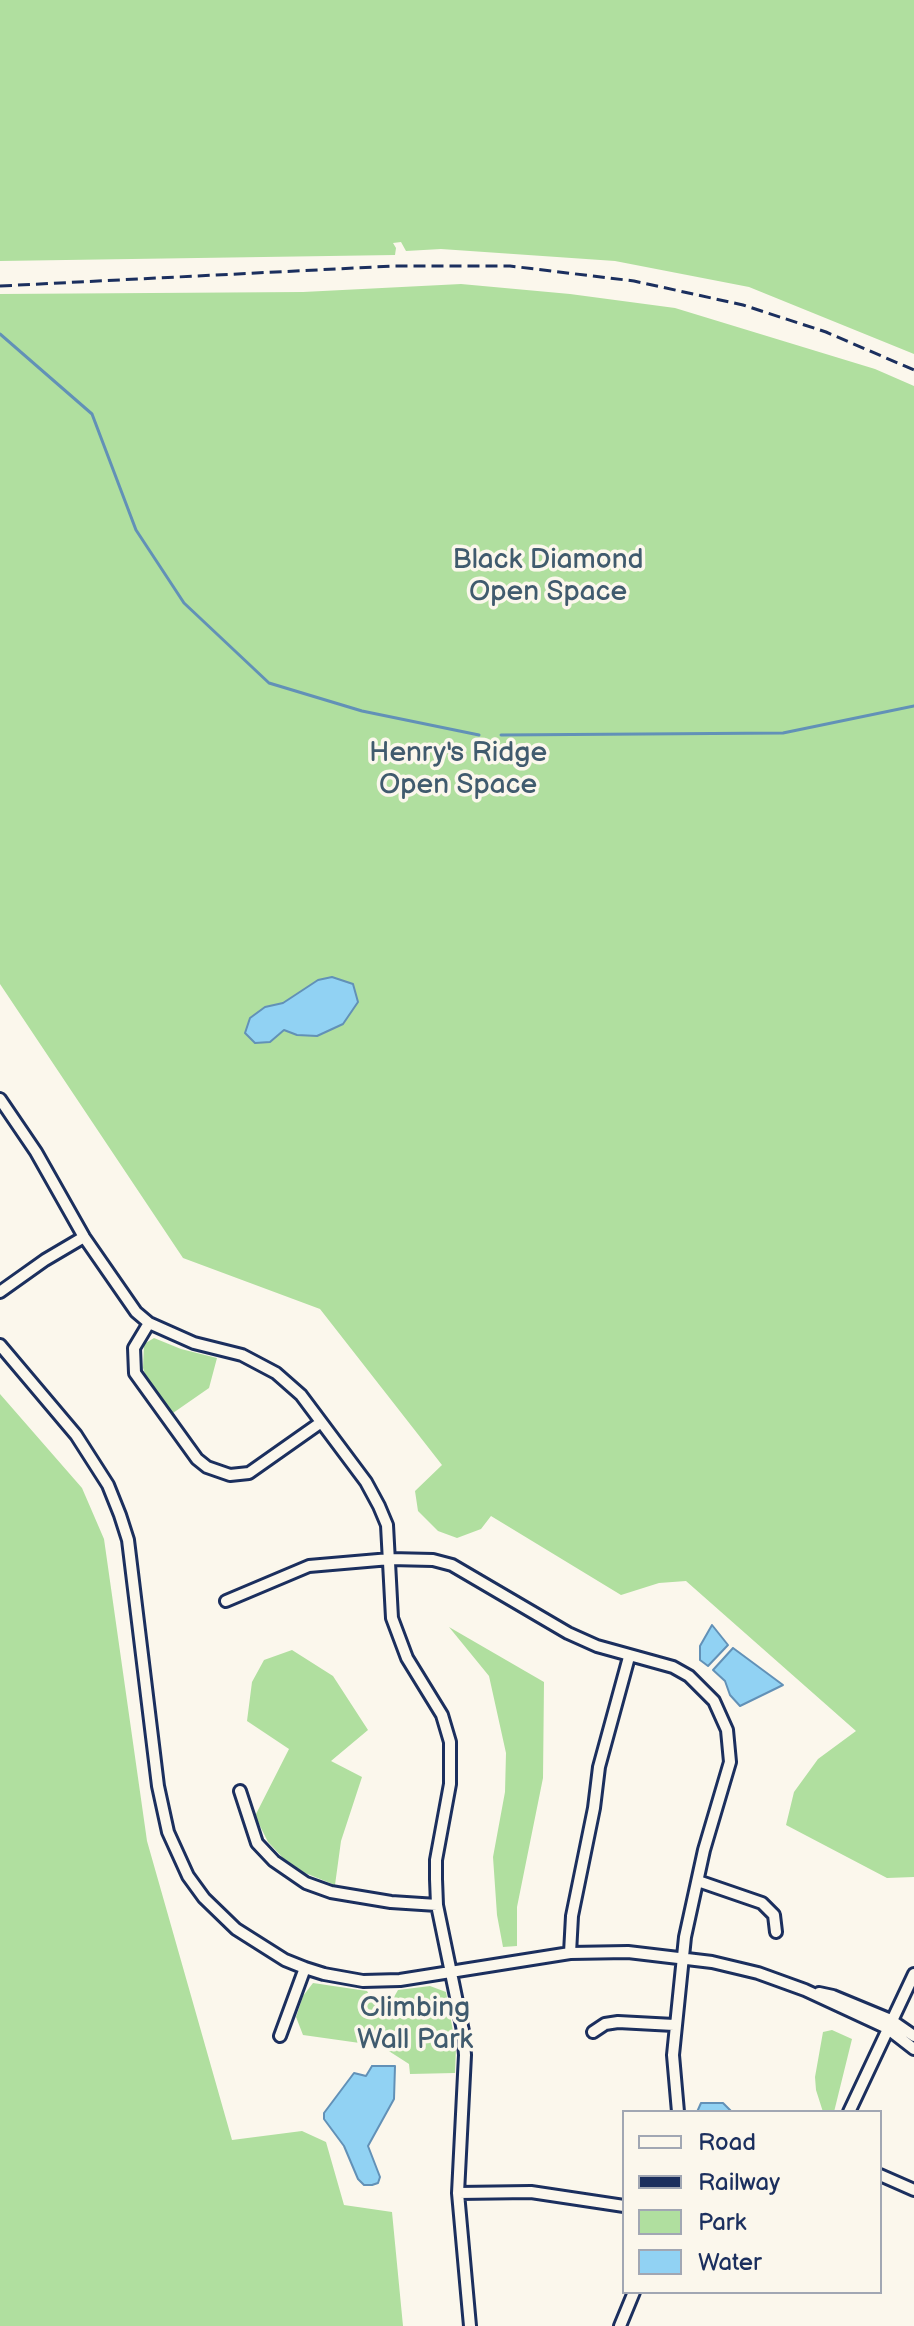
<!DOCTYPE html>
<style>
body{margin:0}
#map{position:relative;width:914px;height:2326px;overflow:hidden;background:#fbf7ec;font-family:"Balsamiq Sans",sans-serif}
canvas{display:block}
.legend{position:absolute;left:622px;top:2110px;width:260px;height:184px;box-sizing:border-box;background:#fbf7ec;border:2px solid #a1a7b3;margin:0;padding:10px 14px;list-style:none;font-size:24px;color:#1b2f5e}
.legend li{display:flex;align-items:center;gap:16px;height:40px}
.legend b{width:40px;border:2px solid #a1a7b3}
</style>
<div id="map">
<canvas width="914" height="2326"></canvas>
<ul class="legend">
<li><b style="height:10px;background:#fbf7ec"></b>Road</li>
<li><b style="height:10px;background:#1b2f5e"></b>Railway</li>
<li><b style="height:22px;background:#b0df9f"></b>Park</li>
<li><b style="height:22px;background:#91d2f3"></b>Water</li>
</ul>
</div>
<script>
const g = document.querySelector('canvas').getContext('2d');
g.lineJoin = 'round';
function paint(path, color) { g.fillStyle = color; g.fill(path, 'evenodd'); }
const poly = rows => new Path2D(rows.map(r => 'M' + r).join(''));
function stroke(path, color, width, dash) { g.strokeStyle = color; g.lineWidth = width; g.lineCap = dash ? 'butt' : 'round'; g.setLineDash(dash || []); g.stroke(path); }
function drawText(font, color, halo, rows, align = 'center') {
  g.font = font + ' "Balsamiq Sans",sans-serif'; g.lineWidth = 7; g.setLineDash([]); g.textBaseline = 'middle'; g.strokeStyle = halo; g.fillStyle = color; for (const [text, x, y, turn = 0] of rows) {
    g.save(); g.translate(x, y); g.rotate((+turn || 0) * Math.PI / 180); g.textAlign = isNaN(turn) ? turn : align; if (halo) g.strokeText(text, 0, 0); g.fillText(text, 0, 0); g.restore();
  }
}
paint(poly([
 [0,0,914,0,914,354,749,287,615,261,441,249,406,251,401,242,393,243,396,248,395,255,0,261],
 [461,284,570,294,675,308,875,369,914,386,914,1877,887,1878,786,1825,794,1792,818,1759,856,1731,686,1581,659,1583,621,1595,491,1516,481,1529,457,1538,438,1531,418,1511,415,1491,442,1465,320,1309,183,1258,0,984,0,294,303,292],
 [154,1338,181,1349,217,1358,209,1388,173,1413,146,1377,143,1368,144,1344],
 [0,1394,82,1488,104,1539,147,1841,232,2140,302,2131,326,2142,344,2205,392,2212,403,2326,0,2326],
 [449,1627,544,1682,543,1778,517,1907,517,1946,503,1947,497,1915,493,1857,505,1792,506,1753,489,1676],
 [292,1650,333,1676,368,1730,331,1761,362,1777,341,1841,335,1885,305,1873,283,1858,268,1842,255,1816,289,1749,247,1721,252,1682,264,1660],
 [313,1983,367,1991,370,1996,394,1997,398,1990,430,1986,446,1992,456,2048,455,2073,410,2074,409,2064,381,2046,303,2035,296,2017,303,1996],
 [832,2030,852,2039,834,2112,823,2112,816,2090,815,2077,823,2032]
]), '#b0df9f');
const water = poly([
 [332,977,353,984,358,1002,343,1024,317,1036,297,1035,284,1030,270,1042,255,1043,245,1033,250,1018,265,1007,283,1003,318,980,332,977],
 [712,1625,728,1645,708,1666,700,1660,700,1646,712,1625],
 [733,1648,783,1685,740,1706,730,1695,725,1681,713,1670,733,1648],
 [372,2066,395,2066,394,2099,368,2146,380,2177,378,2183,372,2185,364,2185,358,2179,344,2146,324,2119,324,2113,354,2073,366,2076,372,2066],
 [701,2103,723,2103,732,2112,697,2112,701,2103]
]);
paint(water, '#91d2f3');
stroke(water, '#6291b7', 2);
stroke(poly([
 [0,334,92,414,136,530,184,603,269,683,362,711,479,735],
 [501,735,783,733,914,706]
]), '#6291b7', 3);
const minor = poly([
 [0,1099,36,1152,84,1237,136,1312,149,1323,194,1343,242,1355,276,1373,301,1395,366,1482,379,1506,387,1525,392,1618,407,1658,442,1715,450,1742,450,1784,436,1860,436,1879,437,1905,463,2031,465,2055,458,2193,470,2326],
 [0,1292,45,1260,84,1237],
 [149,1323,134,1348,135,1373,197,1459,207,1467,230,1475,249,1473,320,1423],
 [0,1345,76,1435,108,1485,120,1515,128,1540,158,1786,168,1832,188,1876,204,1898,236,1929,285,1960,305,1968,324,1974,363,1981,400,1980,570,1953,628,1952,712,1962,758,1973,805,1990,887,2028,914,2049],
 [226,1601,309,1566,390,1559,433,1560,452,1565,568,1633,597,1646,673,1667,689,1676,714,1701,727,1730,730,1762,704,1850,685,1937,673,2055,678,2112],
 [240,1791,257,1843,274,1861,306,1883,331,1892,391,1902,437,1905],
 [698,1881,762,1903,774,1915,776,1932],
 [570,1953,572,1916,594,1808,599,1767,629,1657],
 [819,1993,833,1996,891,2020,914,2036],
 [593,2032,605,2024,618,2022,674,2025],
 [280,2036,305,1968],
 [849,2112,914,1974],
 [880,2175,914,2190],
 [458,2193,531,2192,624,2206],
 [620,2326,634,2292]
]);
stroke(minor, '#1b2f5e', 16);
stroke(minor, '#fbf7ec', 10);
stroke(poly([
 [0,286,394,266,510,266,634,281,743,305,826,332,914,370]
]), '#1b2f5e', 3, [12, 6]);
drawText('28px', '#405b6e', '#fbf7ec', [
 ["Black Diamond",548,561],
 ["Open Space",548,593],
 ["Henry's Ridge",458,754],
 ["Open Space",458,786],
 ["Climbing",415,2009],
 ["Wall Park",415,2041]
]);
</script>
